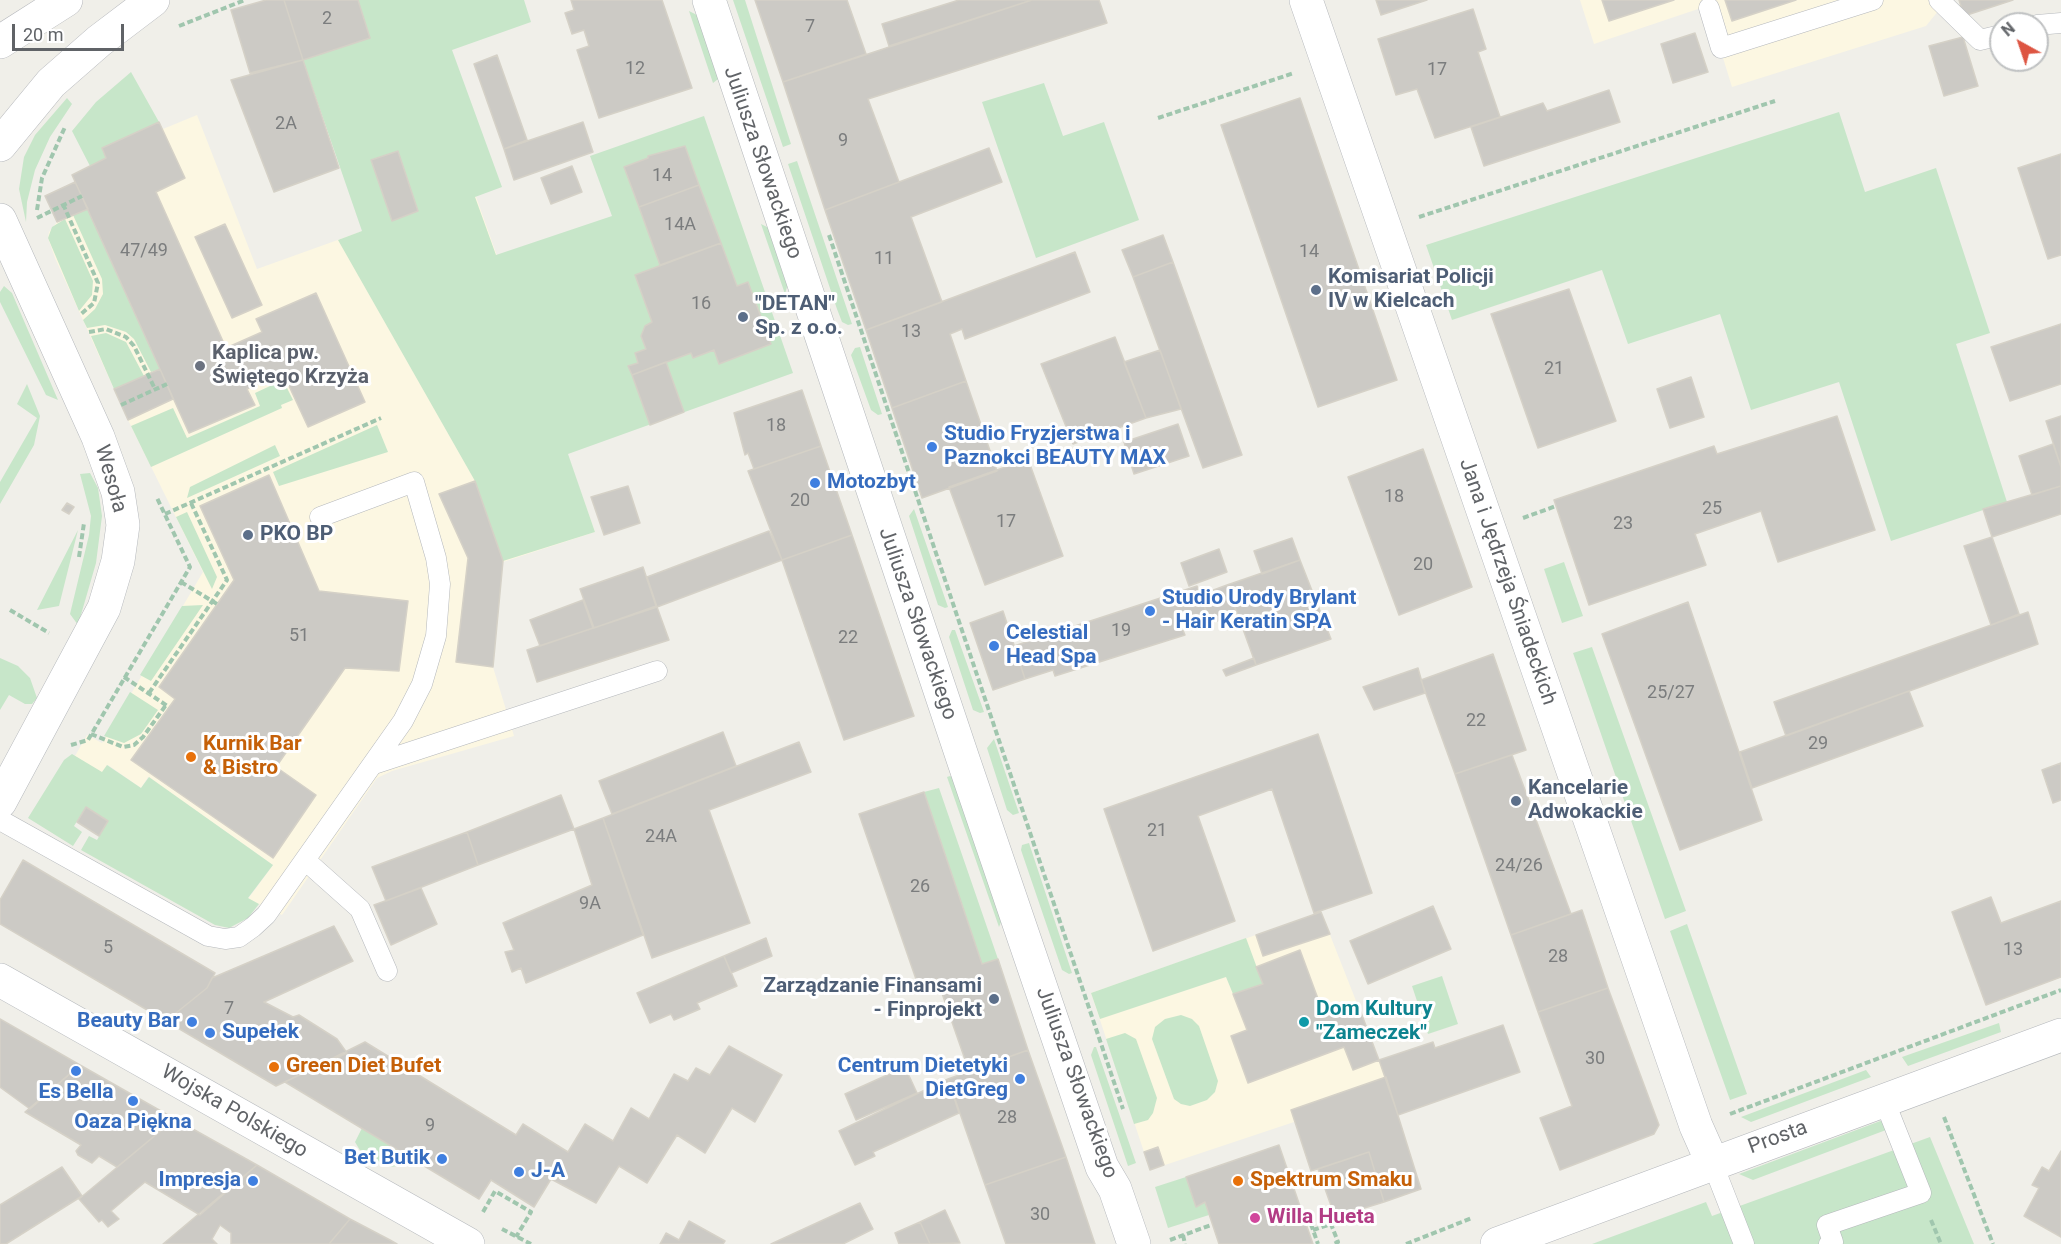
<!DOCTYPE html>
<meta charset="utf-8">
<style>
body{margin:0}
#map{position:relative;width:2061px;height:1244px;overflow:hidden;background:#f0efe9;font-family:Roboto,sans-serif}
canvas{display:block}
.north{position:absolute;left:1989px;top:12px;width:60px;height:60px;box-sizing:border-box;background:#fff;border:2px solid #bfc1c2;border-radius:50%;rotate:320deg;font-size:16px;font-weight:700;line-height:24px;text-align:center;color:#606367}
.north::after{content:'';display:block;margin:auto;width:21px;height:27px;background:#dd5542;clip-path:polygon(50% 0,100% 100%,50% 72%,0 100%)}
.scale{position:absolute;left:12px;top:24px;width:112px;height:27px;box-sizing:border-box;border:3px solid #606367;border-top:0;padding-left:8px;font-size:18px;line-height:21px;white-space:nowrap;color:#606367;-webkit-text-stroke:4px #fff;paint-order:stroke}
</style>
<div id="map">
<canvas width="2061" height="1244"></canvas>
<div class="north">N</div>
<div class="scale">20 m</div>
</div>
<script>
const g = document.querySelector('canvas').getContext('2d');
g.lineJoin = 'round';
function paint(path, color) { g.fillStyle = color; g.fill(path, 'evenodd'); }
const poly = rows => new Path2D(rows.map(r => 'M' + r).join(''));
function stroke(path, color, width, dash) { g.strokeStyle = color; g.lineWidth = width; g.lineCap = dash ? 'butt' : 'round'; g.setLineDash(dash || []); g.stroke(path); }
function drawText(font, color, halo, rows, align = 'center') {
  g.font = font + ' Roboto,sans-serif'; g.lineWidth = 6; g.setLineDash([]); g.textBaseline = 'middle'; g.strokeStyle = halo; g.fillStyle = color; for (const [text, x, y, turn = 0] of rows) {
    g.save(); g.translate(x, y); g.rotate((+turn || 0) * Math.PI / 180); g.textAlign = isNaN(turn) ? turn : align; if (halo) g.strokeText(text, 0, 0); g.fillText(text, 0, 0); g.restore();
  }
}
paint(poly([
 [1580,0,1947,0,1926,26,1732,87,1707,6,1594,44],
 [197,115,257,269,474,191,595,532,503,562,493,667,514,736,392,771,377,778,282,915,248,899,273,865,148,777,141,788,108,765,102,773,75,756,87,735,102,743,203,572,128,420,55,258,48,238,49,232,57,222,45,196,75,182,72,175,106,158,102,148,159,122,163,129],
 [1321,912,1386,1077,1291,1110,1294,1122,1150,1170,1091,993]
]), '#fcf7e2');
paint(poly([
 [358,0,524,0,531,22,452,50,502,187,475,197,496,255,612,216,590,156,704,116,793,373,568,454,595,532,503,561,475,481,338,240,362,231,303,60,370,38],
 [733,0,745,0,791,144,783,147],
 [689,11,703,18,722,76,713,83],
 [131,72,159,122,102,148,106,158,90,166,72,131,96,102],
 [1044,83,1063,136,1104,122,1139,220,1036,258,982,102],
 [67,98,72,104,50,137,35,170,27,202,26,222,19,189,24,157,35,135],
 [1839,112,1865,192,1936,168,1990,333,1956,344,2007,502,1891,541,1839,382,1751,410,1720,314,1628,344,1602,270,1452,320,1426,245],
 [797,161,852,324,848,325,842,322,837,309,788,164],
 [88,209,160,369,151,372,134,339,126,332,105,325,87,328,83,320,95,309,103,294,102,279,73,215],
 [65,219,93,281,92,295,79,311,48,238,52,227],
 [761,224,775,231,790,276,785,294],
 [4,286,12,293,58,400,46,395,0,302,0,292],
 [106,333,126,342,144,376,114,389,91,336],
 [860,347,882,414,878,415,871,410,851,355,855,348],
 [283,380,293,400,281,405,282,408,151,467,131,426,173,408,187,438,260,406,255,393],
 [27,384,40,416,34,445,0,504,0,482,37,418,17,404],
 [377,425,388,452,279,486,273,472],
 [275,445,280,456,187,498,190,487],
 [90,473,98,488,102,516,96,563,78,625,70,614,89,535,91,516,80,474],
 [914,509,948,607,945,608,938,605,909,516],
 [187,512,217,577,212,589,176,517],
 [78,530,59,606,37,610],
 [1564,562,1583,616,1562,623,1544,569],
 [203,605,151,681,140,675,182,606],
 [952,630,955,630,984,712,980,713,973,710,949,637],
 [1592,647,1686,911,1665,919,1573,653],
 [0,658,18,666,30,678,37,698,32,704,25,704,9,695,0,710],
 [130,692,158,710,141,734,124,743,104,736],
 [994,739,1019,813,1013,815,1007,810,987,748],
 [72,754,102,772,107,765,141,788,149,777,273,865,248,898,259,904,248,918,229,928,215,925,81,850,89,836,97,840,108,821,86,807,74,826,82,832,73,846,28,818,64,760],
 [950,776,960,780,1005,913,999,927,947,777],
 [939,788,998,959,982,964,924,792],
 [1029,843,1072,973,1069,974,1062,970,1021,850,1022,845],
 [1687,924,1747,1094,1730,1100,1670,931],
 [1246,938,1263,984,1233,994,1226,977,1100,1019,1091,993],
 [1442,976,1458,1024,1428,1034,1412,986],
 [1181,1015,1192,1019,1199,1026,1218,1081,1215,1092,1207,1100,1190,1106,1181,1104,1174,1099,1152,1039,1155,1027,1165,1019],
 [1999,1023,2001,1032,1908,1066,1902,1057],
 [1125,1033,1136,1039,1157,1098,1153,1113,1148,1120,1134,1124,1106,1039],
 [1094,1047,1096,1047,1136,1163,1128,1166,1091,1055],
 [1866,1070,1871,1077,1751,1122,1741,1117],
 [1883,1120,1886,1130,1753,1180,1739,1174],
 [362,1128,406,1155,402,1162,399,1166,389,1167,361,1152,355,1142],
 [1930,1137,1974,1244,1592,1244,1706,1202,1712,1216],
 [1186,1177,1196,1207,1205,1202,1209,1215,1168,1228,1155,1187]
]), '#c7e6c9');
const building = poly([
 [266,0,284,0,303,60,250,73,231,10,266,0],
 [284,0,358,0,370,38,303,60,284,0],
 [571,0,662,0,692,88,599,118,577,50,589,46,584,30,572,34,565,13,574,10,571,0],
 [755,0,847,0,866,54,783,82,755,0],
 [959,0,1032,0,889,46,882,24,959,0],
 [1032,0,1099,0,1107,23,868,99,899,182,825,210,783,82,1032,0],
 [1376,0,1427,0,1381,15,1376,0],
 [1602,0,1674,0,1609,21,1602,0],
 [1725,0,1796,0,1732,21,1725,0],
 [1959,0,2013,0,1964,16,1959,0],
 [1473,9,1486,49,1478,52,1500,117,1435,138,1417,89,1396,95,1378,39,1473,9],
 [1695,33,1708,72,1673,83,1661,44,1695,33],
 [1963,37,1978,86,1944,96,1929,46,1963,37],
 [497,55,527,140,504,149,474,64,497,55],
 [303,60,339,168,274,192,231,80,303,60],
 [1609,90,1620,122,1484,166,1471,127,1543,103,1547,111,1609,90],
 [1300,98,1397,380,1318,407,1221,125,1300,98],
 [159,122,185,178,156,192,226,348,262,332,256,319,316,293,365,402,308,427,283,373,247,389,255,405,189,433,72,175,106,158,102,148,159,122],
 [583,122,593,152,514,180,504,149,583,122],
 [685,146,699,185,639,207,624,167,648,158,648,156,685,146],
 [989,148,1002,182,911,217,942,302,866,330,825,210,989,148],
 [398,151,418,211,392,221,371,160,398,151],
 [2061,154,2061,255,2048,259,2018,168,2061,154],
 [572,166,582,192,551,204,541,178,572,166],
 [75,182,88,209,57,222,45,196,75,182],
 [699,185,721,243,660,265,639,207,699,185],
 [225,224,262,305,232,318,195,237,225,224],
 [1163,235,1173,262,1133,277,1122,250,1163,235],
 [721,243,737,286,748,282,771,344,719,364,714,350,693,358,691,353,632,375,628,366,638,363,635,353,646,349,641,336,645,326,652,322,635,275,721,243],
 [1075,252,1090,292,965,339,962,329,950,334,966,381,892,408,866,330,1075,252],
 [1173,262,1242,455,1203,468,1133,277,1173,262],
 [1569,289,1616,421,1538,448,1491,314,1569,289],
 [2061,324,2061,384,2010,401,1991,347,2061,324],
 [1115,337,1146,418,1073,444,1041,364,1115,337],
 [1160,350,1181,409,1146,418,1124,362,1160,350],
 [666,362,684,412,650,425,632,375,666,362],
 [160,369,173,399,128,420,114,389,160,369],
 [1691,377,1704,417,1670,428,1657,389,1691,377],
 [966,381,997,471,922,498,892,408,966,381],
 [802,390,821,446,754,469,748,453,745,455,734,413,802,390],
 [1837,416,1875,530,1778,562,1761,511,1695,534,1706,565,1589,605,1554,500,1714,446,1717,454,1837,416],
 [2061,416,2061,467,2046,421,2061,416],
 [1178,424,1189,456,1134,474,1124,442,1178,424],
 [2053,444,2061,467,2061,486,2032,495,2019,456,2053,444],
 [821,446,852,535,782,560,748,471,821,446],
 [1423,449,1472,587,1399,615,1348,477,1423,449],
 [1028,459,1063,556,985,585,949,487,1028,459],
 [269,475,319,591,408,601,399,671,345,668,276,767,316,795,273,858,131,760,175,699,159,687,234,580,200,506,269,475],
 [475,481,503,561,493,667,456,662,468,558,439,494,475,481],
 [628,486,640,523,604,535,591,497,628,486],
 [2061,486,2061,514,1992,537,1983,509,2061,486],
 [67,503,74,507,69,514,62,510,67,503],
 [769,531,782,560,657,607,647,577,769,531],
 [852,535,914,716,844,740,782,560,852,535],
 [1992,537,2019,614,1991,625,1964,546,1992,537],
 [1292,538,1300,560,1262,574,1254,551,1292,538],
 [1219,549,1227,572,1189,586,1181,563,1219,549],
 [1300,560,1331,639,1256,665,1227,585,1300,560],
 [643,567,656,606,594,628,580,589,643,567],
 [1227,585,1237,614,1211,623,1200,595,1227,585],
 [1197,586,1209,619,1182,628,1185,635,1055,676,1053,670,1025,679,1014,646,1197,586],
 [583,600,593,628,540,646,530,620,583,600],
 [1688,602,1762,820,1680,850,1602,634,1688,602],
 [657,607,669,640,537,682,527,650,657,607],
 [1003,611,1025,679,993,690,970,623,1003,611],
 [2028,612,2038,644,1786,736,1774,702,2028,612],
 [1493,654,1526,750,1455,774,1421,680,1493,654],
 [1254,658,1256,665,1226,676,1223,670,1254,658],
 [1418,668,1425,693,1374,710,1363,687,1418,668],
 [1909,691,1923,726,1752,788,1740,752,1909,691],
 [723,732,736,766,612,814,599,781,723,732],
 [1318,734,1372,893,1314,913,1272,789,1198,816,1235,921,1153,951,1104,809,1318,734],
 [799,742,811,772,709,810,750,923,652,958,603,818,799,742],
 [1512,755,1571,914,1511,935,1455,774,1512,755],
 [2061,763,2061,800,2053,803,2042,770,2061,763],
 [924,792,982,964,998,959,1028,1050,969,1071,937,979,918,985,859,814,924,792],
 [561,795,574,829,478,865,467,832,561,795],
 [86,807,108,821,99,836,77,822,86,807],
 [603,818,643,935,526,983,521,968,512,972,505,952,514,950,503,923,592,885,574,829,603,818],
 [467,832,478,865,386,901,372,867,467,832],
 [23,860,215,973,207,988,166,1021,0,924,0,900,23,860],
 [421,888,437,924,391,945,374,905,421,888],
 [1991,897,2001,923,2061,901,2061,977,1986,1005,1952,912,1991,897],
 [1433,906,1451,949,1368,984,1350,941,1433,906],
 [1582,910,1608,988,1538,1012,1511,935,1582,910],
 [1321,912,1330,934,1263,956,1256,935,1321,912],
 [334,926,353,961,264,1002,293,1017,299,1015,337,1039,347,1053,276,1086,166,1021,207,988,212,978,334,926],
 [766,938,772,956,731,973,724,956,766,938],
 [1300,950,1324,1015,1357,1002,1379,1060,1353,1070,1344,1047,1248,1083,1231,1036,1247,1030,1233,994,1263,984,1256,967,1300,950],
 [724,956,737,986,697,1003,700,1009,674,1020,671,1014,650,1023,637,993,724,956],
 [1608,988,1659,1125,1654,1134,1560,1170,1540,1118,1572,1106,1538,1012,1608,988],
 [0,1019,80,1065,30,1109,0,1087,0,1019],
 [1503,1025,1520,1072,1398,1115,1379,1060,1433,1042,1435,1048,1503,1025],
 [365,1042,516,1135,523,1124,568,1152,585,1124,613,1141,631,1108,649,1119,674,1074,688,1081,696,1068,710,1075,729,1046,782,1075,755,1122,732,1108,705,1153,677,1135,647,1183,619,1166,596,1203,551,1179,534,1207,491,1180,479,1199,285,1082,365,1042],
 [1028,1050,1066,1157,985,1185,948,1079,1028,1050],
 [80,1065,175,1119,117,1167,99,1156,92,1163,78,1155,76,1151,81,1145,25,1112,80,1065],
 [905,1067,917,1093,856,1120,845,1094,905,1067],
 [1386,1077,1421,1189,1384,1202,1369,1152,1311,1171,1291,1110,1386,1077],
 [948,1079,959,1113,873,1152,875,1156,855,1165,839,1131,948,1079],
 [175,1119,257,1165,200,1215,145,1182,111,1211,119,1219,108,1227,102,1220,99,1222,79,1199,175,1119],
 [1279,1145,1313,1244,1219,1244,1205,1202,1196,1207,1186,1177,1279,1145],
 [1158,1147,1164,1165,1150,1170,1144,1152,1158,1147],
 [2061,1151,2061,1237,2024,1216,2039,1188,2032,1185,2042,1167,2049,1171,2061,1151],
 [1369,1152,1384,1202,1335,1217,1318,1169,1369,1152],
 [1066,1157,1095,1244,1006,1244,985,1185,1066,1157],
 [257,1165,350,1219,329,1244,231,1244,231,1233,220,1225,212,1239,217,1244,163,1244,257,1165],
 [62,1167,82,1196,6,1244,0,1244,0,1205,62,1167],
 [860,1203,873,1229,843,1244,771,1244,860,1203],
 [945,1210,960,1243,930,1244,920,1222,945,1210],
 [350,1219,390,1240,397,1244,329,1244,350,1219],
 [689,1221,725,1241,723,1244,660,1244,666,1233,679,1240,689,1221],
 [920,1222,930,1244,899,1244,895,1233,920,1222]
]);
paint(building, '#cccac5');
stroke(building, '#d5d1c7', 1.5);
const lane = poly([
 [1939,0,1980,40,2001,35],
 [1709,8,1721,48,1873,0],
 [2037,25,2061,23],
 [374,764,657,671],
 [0,820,208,936,225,939,239,937,253,927,266,915,403,721,422,684,436,636,440,584,436,558,414,482,320,517],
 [305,860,360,909,387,971],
 [1712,1162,1744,1244],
 [1829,1244,1833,1242,1827,1225,1921,1193,1884,1100]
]);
const street = poly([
 [709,0,964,762,1102,1167,1115,1189,1134,1244],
 [1306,0,1696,1126,1712,1162],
 [0,220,98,437,118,492,123,525,118,561,104,608,0,802],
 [0,980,468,1244],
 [1497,1244,2061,1035]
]);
const secondary = poly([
 [0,42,66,0],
 [0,145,51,83,99,41,153,0]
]);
stroke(lane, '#b5b8bc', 21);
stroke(street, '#b5b8bc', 34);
stroke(secondary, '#b5b7bb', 34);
stroke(poly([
 [179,26,245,0],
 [1158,118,1294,73],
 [63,204,98,283,94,303,81,314],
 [37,210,42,178,65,127],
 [1419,217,1775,101],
 [37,218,82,196],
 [829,235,1123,1109],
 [89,332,106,329,126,337,134,346,155,389],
 [121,405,167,384],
 [165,514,381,418],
 [1523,518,1556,506],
 [79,557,84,523],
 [181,582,217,604],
 [10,610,49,633],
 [124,677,169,707],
 [149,693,227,580,191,503],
 [91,734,123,747,134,745,143,737,166,705],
 [71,745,88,740,190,567,157,498],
 [1730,1114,2061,990],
 [1944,1117,1993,1244],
 [483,1212,495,1191,531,1212,516,1237],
 [1301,1215,1307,1213,1318,1244],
 [1931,1220,1941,1244],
 [502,1229,531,1244],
 [1313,1230,1331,1224,1338,1242,1334,1244],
 [1183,1235,1185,1244],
 [1170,1240,1211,1225],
 [1406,1244,1472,1218]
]), '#a0c6ae', 4, [6, 3]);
stroke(lane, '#fff', 20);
stroke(street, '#fff', 33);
stroke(secondary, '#fff', 33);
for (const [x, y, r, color] of [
 [1316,290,6,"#5c6f8a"],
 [743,317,6,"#5c6f8a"],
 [200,366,6,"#6b7280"],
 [932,447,6,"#3f7fe0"],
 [815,483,6,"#3f7fe0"],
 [248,535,6,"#5c6f8a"],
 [1150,611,6,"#3f7fe0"],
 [994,646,6,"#3f7fe0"],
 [191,757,6,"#e8710a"],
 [1516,801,6,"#5c6f8a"],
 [994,999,6,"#5c6f8a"],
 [192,1022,6,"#3f7fe0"],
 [1304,1022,6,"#0f9aa8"],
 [210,1033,6,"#3f7fe0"],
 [274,1067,6,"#e8710a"],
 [76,1071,6,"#3f7fe0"],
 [1020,1079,6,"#3f7fe0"],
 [133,1101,6,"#3f7fe0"],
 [442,1159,6,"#3f7fe0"],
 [519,1172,6,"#3f7fe0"],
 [253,1181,6,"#3f7fe0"],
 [1238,1181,6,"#e8710a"],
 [1255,1218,6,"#d1479c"]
]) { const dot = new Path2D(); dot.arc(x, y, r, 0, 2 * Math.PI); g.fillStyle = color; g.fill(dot); stroke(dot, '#fff', 2); }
drawText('18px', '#7b7d7e', null, [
 ["2",327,19],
 ["7",810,27],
 ["12",635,69],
 ["17",1437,70],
 ["2A",286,124],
 ["9",843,141],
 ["14",662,176],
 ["14A",680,225],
 ["47/49",144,251],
 ["14",1309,252],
 ["11",884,259],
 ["16",701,304],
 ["13",911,332],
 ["21",1554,369],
 ["18",776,426],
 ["18",1394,497],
 ["20",800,501],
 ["25",1712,509],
 ["17",1006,522],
 ["23",1623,524],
 ["20",1423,565],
 ["19",1121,631],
 ["51",299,636],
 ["22",848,638],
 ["25/27",1671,693],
 ["22",1476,721],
 ["29",1818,744],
 ["21",1157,831],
 ["24A",661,837],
 ["24/26",1519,866],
 ["26",920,887],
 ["9A",590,904],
 ["5",108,948],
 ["13",2013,950],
 ["28",1558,957],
 ["7",229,1009],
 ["30",1595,1059],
 ["28",1007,1118],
 ["9",430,1126],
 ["30",1040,1215]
]);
drawText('21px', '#606367', '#fff', [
 ["Juliusza Słowackiego",762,163,71],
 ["Wesoła",110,479,74],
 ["Jana i Jędrzeja Śniadeckich",1507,582,71],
 ["Juliusza Słowackiego",917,624,71],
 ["Juliusza Słowackiego",1076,1083,70],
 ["Wojska Polskiego",234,1112,30],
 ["Prosta",1778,1138,-20]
]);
drawText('bold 21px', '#4e5e75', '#fff', [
 ["Komisariat Policji",1328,278],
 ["IV w Kielcach",1328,302],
 ["\"DETAN\"",755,305],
 ["Sp. z o.o.",755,329],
 ["PKO BP",260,535],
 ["Kancelarie",1528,789],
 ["Adwokackie",1528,813],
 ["Zarządzanie Finansami",982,987,"right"],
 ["- Finprojekt",982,1011,"right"]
], 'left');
drawText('bold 21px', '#5b616d', '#fff', [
 ["Kaplica pw.",212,354],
 ["Świętego Krzyża",212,378]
], 'left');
drawText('bold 21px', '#366cbe', '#fff', [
 ["Studio Fryzjerstwa i",944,435],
 ["Paznokci BEAUTY MAX",944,459],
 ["Motozbyt",827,483],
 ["Studio Urody Brylant",1162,599],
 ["- Hair Keratin SPA",1162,623],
 ["Celestial",1006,634],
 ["Head Spa",1006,658],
 ["Beauty Bar",180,1022,"right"],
 ["Supełek",222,1033],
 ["Centrum Dietetyki",1008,1067,"right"],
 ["DietGreg",1008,1091,"right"],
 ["Es Bella",76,1093,"center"],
 ["Oaza Piękna",133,1123,"center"],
 ["Bet Butik",430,1159,"right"],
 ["J-A",531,1172],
 ["Impresja",241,1181,"right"]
], 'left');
drawText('bold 21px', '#c56008', '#fff', [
 ["Kurnik Bar",203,745],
 ["& Bistro",203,769],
 ["Green Diet Bufet",286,1067],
 ["Spektrum Smaku",1250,1181]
], 'left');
drawText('bold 21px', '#0d838f', '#fff', [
 ["Dom Kultury",1316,1010],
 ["\"Zameczek\"",1316,1034]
], 'left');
drawText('bold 21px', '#b23c85', '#fff', [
 ["Willa Hueta",1267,1218]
], 'left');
</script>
